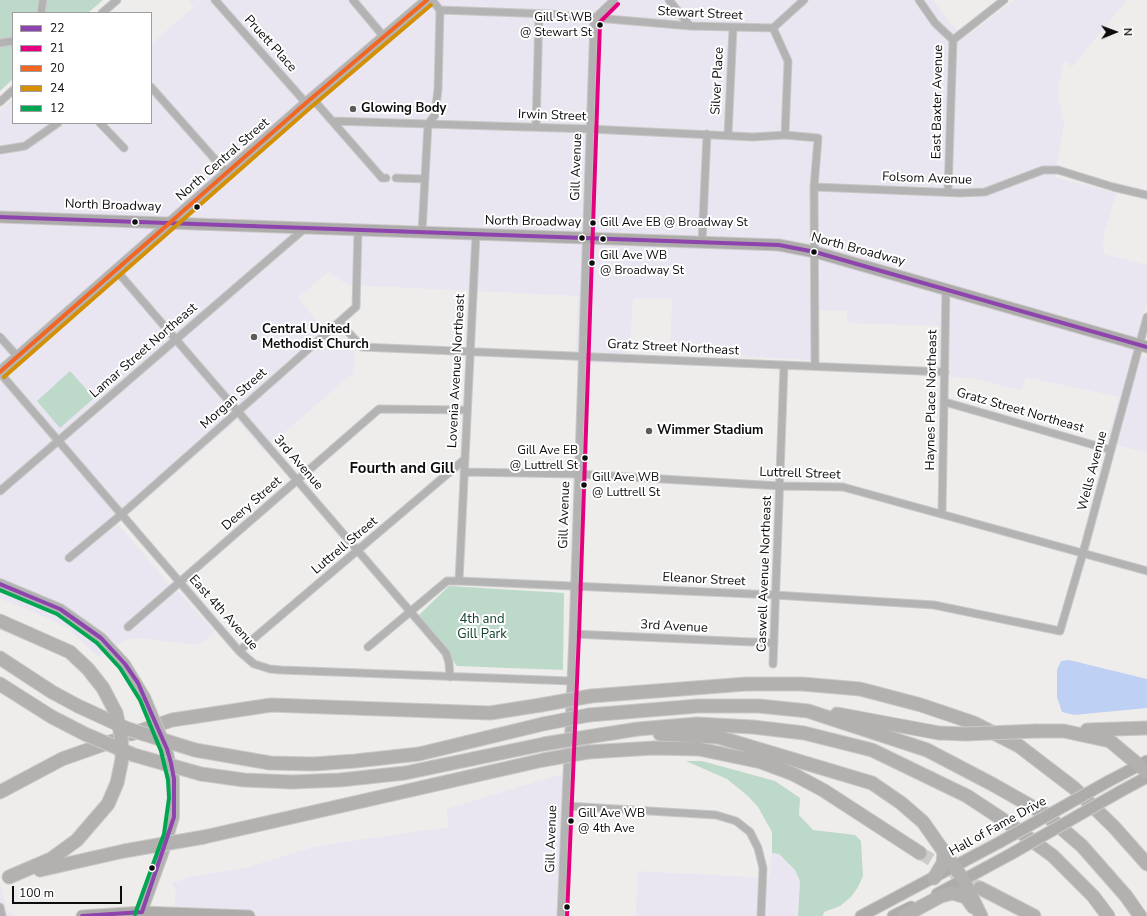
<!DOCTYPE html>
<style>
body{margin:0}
#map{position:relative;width:1147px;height:916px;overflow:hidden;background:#efedeb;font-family:"Nunito Sans",sans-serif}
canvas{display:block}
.legend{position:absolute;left:12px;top:12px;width:140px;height:112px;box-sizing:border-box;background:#fff;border:1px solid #9e9e9e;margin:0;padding:5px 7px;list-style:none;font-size:12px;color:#0d0c0c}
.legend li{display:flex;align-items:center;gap:8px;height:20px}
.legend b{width:20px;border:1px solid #9e9e9e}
.north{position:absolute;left:1095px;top:12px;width:40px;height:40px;-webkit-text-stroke:3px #fff;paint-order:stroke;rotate:89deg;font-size:11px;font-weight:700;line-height:16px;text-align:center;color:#0d0c0c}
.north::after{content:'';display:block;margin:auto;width:14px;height:18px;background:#0d0c0c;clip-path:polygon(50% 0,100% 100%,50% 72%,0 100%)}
.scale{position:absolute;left:12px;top:886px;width:110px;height:18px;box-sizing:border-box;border:2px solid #0d0c0c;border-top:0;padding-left:5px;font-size:12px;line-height:14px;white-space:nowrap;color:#0d0c0c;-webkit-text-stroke:3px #fff;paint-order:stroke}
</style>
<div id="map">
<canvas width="1147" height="916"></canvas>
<ul class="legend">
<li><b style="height:5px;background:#8e44ad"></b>22</li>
<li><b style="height:5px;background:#e5007d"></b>21</li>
<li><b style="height:5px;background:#f26522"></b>20</li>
<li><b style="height:5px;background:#d48f02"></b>24</li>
<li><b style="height:5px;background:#00a651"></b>12</li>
</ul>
<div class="north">N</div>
<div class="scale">100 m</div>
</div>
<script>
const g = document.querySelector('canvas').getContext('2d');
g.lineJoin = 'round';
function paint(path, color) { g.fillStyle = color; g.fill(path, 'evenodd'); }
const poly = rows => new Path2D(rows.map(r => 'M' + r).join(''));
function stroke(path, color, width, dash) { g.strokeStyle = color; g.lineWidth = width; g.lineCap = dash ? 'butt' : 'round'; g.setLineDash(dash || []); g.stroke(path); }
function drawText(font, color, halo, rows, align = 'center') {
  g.font = font + ' "Nunito Sans",sans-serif'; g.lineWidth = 4; g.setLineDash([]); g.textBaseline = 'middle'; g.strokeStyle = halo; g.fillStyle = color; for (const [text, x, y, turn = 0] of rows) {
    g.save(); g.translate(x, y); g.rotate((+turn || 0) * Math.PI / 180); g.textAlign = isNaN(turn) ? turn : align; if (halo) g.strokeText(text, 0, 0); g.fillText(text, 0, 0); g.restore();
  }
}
paint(poly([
 [188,0,933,0,950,23,965,37,1014,0,1127,0,1072,67,1066,61,1063,65,1059,84,1059,97,1064,125,1055,177,1117,193,1105,230,1103,243,1104,254,1147,265,1147,302,1132,355,1147,357,1147,453,1106,442,1119,397,1026,377,1021,390,970,378,936,376,940,326,847,323,847,311,813,310,811,360,670,353,672,299,633,298,629,364,575,362,578,296,348,285,328,272,298,298,321,326,340,332,355,351,353,373,263,451,237,420,118,524,168,583,179,592,214,631,206,640,197,645,142,638,128,639,98,657,69,629,29,610,0,599,0,110,13,99,13,123,151,123,151,44,194,7],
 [574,774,568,902,570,916,172,916,176,891,172,883,189,877,248,867,317,846,449,827,446,809,555,776],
 [772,853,779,854,795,870,800,881,798,916,636,916,637,871,769,878],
 [0,883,7,909,15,916,0,916]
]), '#eae6f1');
paint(poly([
 [0,0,103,0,88,13,13,13,13,79,0,91],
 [70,371,94,398,60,428,37,401],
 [449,586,564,593,563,670,457,666,419,615],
 [686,761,702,761,775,781,800,798,799,815,813,830,855,835,861,841,863,876,858,887,851,897,840,906,824,912,823,916,798,916,800,881,795,870,779,854,772,853,772,832,758,807,748,796,727,779]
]), '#bcd9c9');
paint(poly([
 [1069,660,1147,679,1147,708,1074,715,1062,712,1057,697,1057,670,1061,661]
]), '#bed0f3');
stroke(poly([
 [920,853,980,888]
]), '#cdcbca', 13, [13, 6]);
const minor = poly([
 [215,0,306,103],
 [353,0,385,38],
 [669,0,690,26],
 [919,0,935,23,953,40,948,192],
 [440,10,549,14,690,26,773,28,804,0],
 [41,13,43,0],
 [102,13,117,0],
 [773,28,788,61,785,135],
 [953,40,1004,0],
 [0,43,13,41],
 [151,87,227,173],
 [312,98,382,178,386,178],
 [0,102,13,90],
 [332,121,590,129,753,137,785,135,818,138,814,187,815,366],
 [100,123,124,148],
 [536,127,539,14],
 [728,135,733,28],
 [0,150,25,146,58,123],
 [396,178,425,179],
 [814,187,961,193,985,192,1043,170,1058,170,1113,187,1147,195],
 [422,232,428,124,435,115,438,89,440,10,432,0],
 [702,243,707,134],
 [116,270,446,653,449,663,450,677],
 [339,322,362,347,945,372],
 [0,337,17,356],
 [0,373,239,651,254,664,270,669,281,670,571,681],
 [945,402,1111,450],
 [464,472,578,474,780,486,843,487,1147,571],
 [0,491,304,229],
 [942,513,946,288],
 [69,558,122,514,356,307,358,230],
 [459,581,476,234],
 [128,627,379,409,467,410],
 [573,634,774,643],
 [368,647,447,581,459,581,775,595,934,605,1060,631,1083,553,1147,317],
 [239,651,465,459],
 [773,664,784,365],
 [566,806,716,815,736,821,750,832,758,848,763,868,761,916],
 [0,907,2,916],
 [561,916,573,634,594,19,614,0]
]);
const secondary = poly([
 [0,372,306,103,427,0],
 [0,584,60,609,101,638,125,664,145,697],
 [142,912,164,851,174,817,174,779,167,749]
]);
const primary = poly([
 [0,217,779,245,815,252,1147,347],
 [1109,781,1147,761],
 [1121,791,1147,777],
 [937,894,1011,854],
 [82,916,142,912,249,916],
 [861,916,1000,842],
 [893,916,911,907]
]);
const motorway = poly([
 [0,621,70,652,88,669,103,688,116,713],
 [0,658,52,692,78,706],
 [0,684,52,717],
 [591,696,746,684,802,684,860,689,921,705,974,723,1019,746,1074,788,1114,827,1147,864],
 [837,714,939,733],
 [589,715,698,706,759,706,808,711,927,750,992,784,1045,814,1082,846,1126,896,1140,916],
 [1087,730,1147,728],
 [1036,731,1064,731,1110,741,1147,772],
 [131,734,172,720,271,705,490,713,541,705],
 [660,734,718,737,872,783,901,803,923,822,963,879,981,916],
 [587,737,638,729,697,724,753,727,804,733,872,750,967,796,1008,823,1053,856,1093,896,1108,916],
 [195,750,270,763,314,764,355,761,419,754,543,724],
 [588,752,654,748,699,749,761,762,793,774,823,790,920,853],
 [201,774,244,780,292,782,340,780,405,773,544,744],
 [0,792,62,759,113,741],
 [204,837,543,760],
 [40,870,124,851],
 [9,877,51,859,77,840,108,804,117,783,122,759],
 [934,878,943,863,944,851],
 [980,888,1034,916],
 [904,916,941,896,952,893,966,897,973,907]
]);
stroke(minor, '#cac9c8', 9);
stroke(secondary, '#cac9c8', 12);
stroke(primary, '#cac9c8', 13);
stroke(motorway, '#cac9c8', 15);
stroke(minor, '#b4b3b3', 7);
stroke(secondary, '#b3b2b2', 10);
stroke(primary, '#adacab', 11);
stroke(motorway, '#b2b1b0', 13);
const secondaryBridge = poly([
 [145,697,167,749]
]);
const primaryBridge = poly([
 [1000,842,1109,781],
 [1011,854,1121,791]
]);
const motorwayBridge = poly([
 [541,705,591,696],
 [78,706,128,729,195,750],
 [116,713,121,735,122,757],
 [52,717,85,734,134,755,201,774],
 [543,724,589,715],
 [939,733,966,734,1036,731],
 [544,744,587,737],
 [543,760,588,752],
 [124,851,204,837]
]);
stroke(secondaryBridge, '#cac9c8', 12, []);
stroke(primaryBridge, '#cac9c8', 13, []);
stroke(motorwayBridge, '#cac9c8', 15, []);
stroke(secondaryBridge, '#b3b2b2', 10);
stroke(primaryBridge, '#adacab', 11);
stroke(motorwayBridge, '#b2b1b0', 13);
stroke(poly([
 [0,217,779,245,815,252,1147,347],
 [0,584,60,609,101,638,125,664,138,683,167,749,171,763,174,779,174,817,142,912,82,916]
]), '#8e44ad', 4);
stroke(poly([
 [567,916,579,634,600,22,618,4]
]), '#e5007d', 4);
stroke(poly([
 [0,372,306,103,427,0]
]), '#f26522', 4);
stroke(poly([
 [4,377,310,108,431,5]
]), '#d48f02', 4);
stroke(poly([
 [0,590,57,614,97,643,120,668,140,700,161,751,168,780,169,798,164,834,135,914]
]), '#00a651', 4);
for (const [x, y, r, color] of [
 [600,25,3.5,"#0d0c0c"],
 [353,109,4,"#5c5b5a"],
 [197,207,3.5,"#0d0c0c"],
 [135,222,3.5,"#0d0c0c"],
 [593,223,3.5,"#0d0c0c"],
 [582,238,3.5,"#0d0c0c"],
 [603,239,3.5,"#0d0c0c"],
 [814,252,3.5,"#0d0c0c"],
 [592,263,3.5,"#0d0c0c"],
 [254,337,4,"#5c5b5a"],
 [649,431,4,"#5c5b5a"],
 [585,458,3.5,"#0d0c0c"],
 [584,485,3.5,"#0d0c0c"],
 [571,821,3.5,"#0d0c0c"],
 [152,868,3.5,"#0d0c0c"],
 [567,907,3.5,"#0d0c0c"]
]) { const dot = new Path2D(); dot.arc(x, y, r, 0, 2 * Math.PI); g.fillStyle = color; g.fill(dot); stroke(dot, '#fff', 1.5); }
drawText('12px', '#0d0c0c', '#fff', [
 ["Gill St WB",592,18,"right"],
 ["@ Stewart St",592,33,"right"],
 ["Gill Ave EB @ Broadway St",600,223],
 ["Gill Ave WB",600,256],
 ["@ Broadway St",600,271],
 ["Gill Ave EB",578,451,"right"],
 ["@ Luttrell St",578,466,"right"],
 ["Gill Ave WB",592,478],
 ["@ Luttrell St",592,493],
 ["Gill Ave WB",578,814],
 ["@ 4th Ave",578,829]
], 'left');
drawText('13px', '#0d0c0c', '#fff', [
 ["Stewart Street",700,14,3],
 ["Pruett Place",270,44,48],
 ["Silver Place",718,81,-87],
 ["East Baxter Avenue",938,102,-89],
 ["Irwin Street",552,116,2],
 ["North Central Street",223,160,-41],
 ["Gill Avenue",577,167,-88],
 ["Folsom Avenue",927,179,2],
 ["North Broadway",113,206,2],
 ["North Broadway",533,222,1],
 ["North Broadway",858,250,15],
 ["Gratz Street Northeast",673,348,3],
 ["Lamar Street Northeast",144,351,-41],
 ["Lovenia Avenue Northeast",457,371,-87],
 ["Morgan Street",234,399,-42],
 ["Haynes Place Northeast",932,400,-89],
 ["Gratz Street Northeast",1020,411,16],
 ["3rd Avenue",298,463,49],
 ["Wells Avenue",1093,471,-75],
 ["Luttrell Street",800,474,2],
 ["Deery Street",252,504,-41],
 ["Gill Avenue",565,515,-88],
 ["Luttrell Street",345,546,-40],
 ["Caswell Avenue Northeast",765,574,-88],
 ["Eleanor Street",704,580,3],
 ["East 4th Avenue",223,613,48],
 ["3rd Avenue",674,627,3],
 ["Hall of Fame Drive",998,827,-29],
 ["Gill Avenue",552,839,-88]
]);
drawText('bold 13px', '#0d0c0c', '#fff', [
 ["Glowing Body",361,109],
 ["Central United",262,330],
 ["Methodist Church",262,345],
 ["Wimmer Stadium",657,431]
], 'left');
drawText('13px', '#10422e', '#fff', [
 ["4th and",482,620],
 ["Gill Park",482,635]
]);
drawText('bold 15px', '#0d0c0c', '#fff', [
 ["Fourth and Gill",402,469]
]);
</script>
